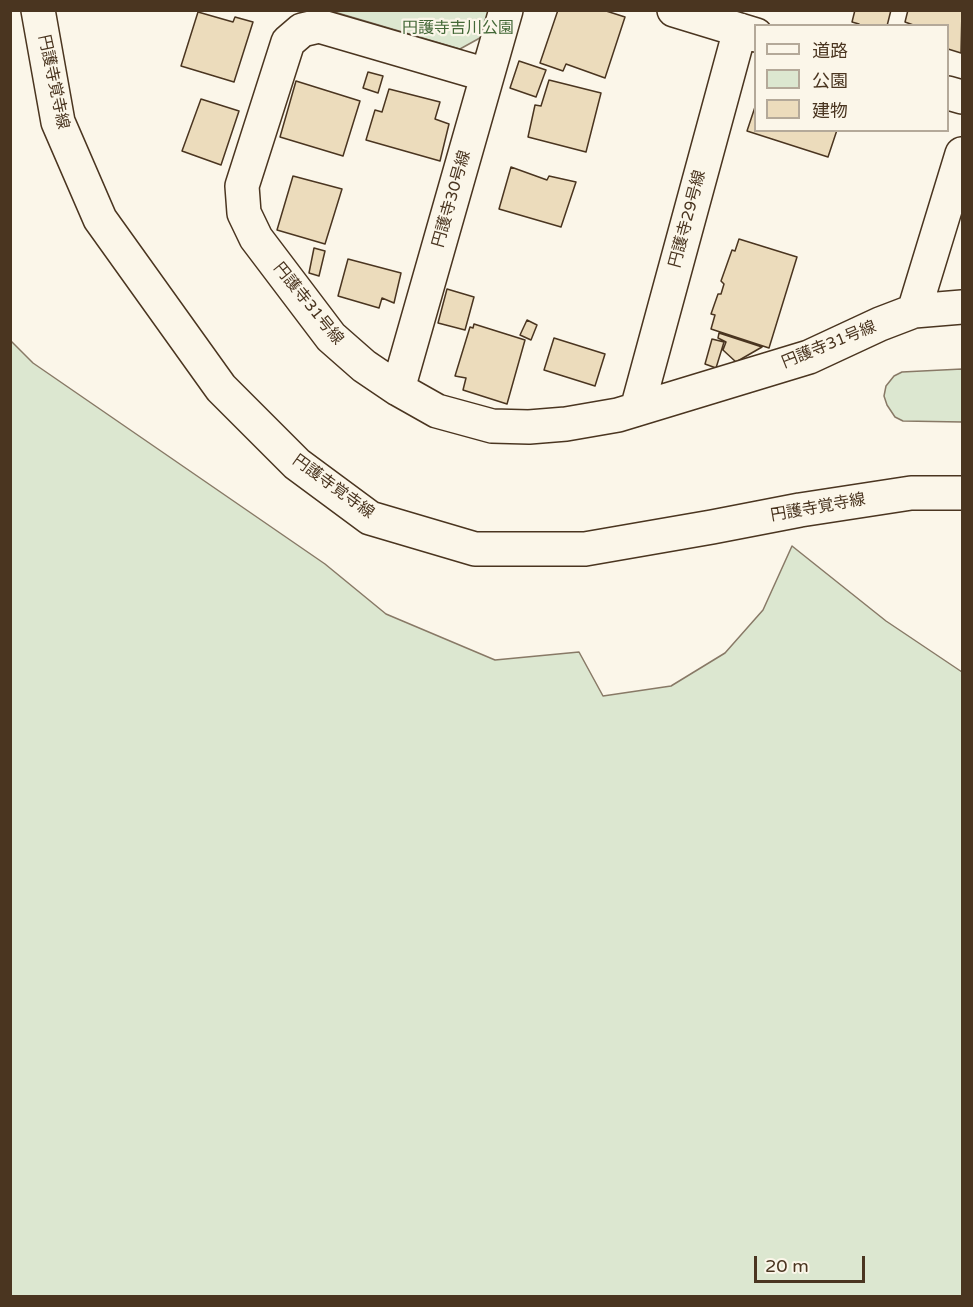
<!DOCTYPE html>
<meta charset="utf-8">
<style>
body{margin:0}
#map{position:relative;width:973px;height:1307px;overflow:hidden;background:#fbf6e9;font-family:"Varela Round","Noto Sans JP",sans-serif}
canvas{display:block}
.frame{position:absolute;inset:0;border:12px solid #4a3520;pointer-events:none}
.legend{position:absolute;left:754px;top:24px;width:195px;height:108px;box-sizing:border-box;background:#fbf6e9;border:2px solid #b4a999;margin:0;padding:8px 10px;list-style:none;font-size:18px;color:#4a3520}
.legend li{display:flex;align-items:center;gap:12px;height:30px}
.legend b{width:30px;border:2px solid #b4a999}
.scale{position:absolute;left:754px;top:1256px;width:111px;height:27px;box-sizing:border-box;border:3px solid #4a3520;border-top:0;padding-left:8px;font-size:18px;line-height:21px;white-space:nowrap;color:#4a3520;-webkit-text-stroke:4px #fbf6e9;paint-order:stroke}
</style>
<div id="map">
<canvas width="973" height="1307"></canvas>
<div class="frame"></div>
<ul class="legend">
<li><b style="height:8px;background:#fbf6e9"></b>道路</li>
<li><b style="height:16px;background:#dce7d0"></b>公園</li>
<li><b style="height:16px;background:#ecdcbc"></b>建物</li>
</ul>
<div class="scale">20 m</div>
</div>
<script>
const g = document.querySelector('canvas').getContext('2d');
g.lineJoin = 'round';
function paint(path, color) { g.fillStyle = color; g.fill(path, 'evenodd'); }
const poly = rows => new Path2D(rows.map(r => 'M' + r).join(''));
function stroke(path, color, width, dash) { g.strokeStyle = color; g.lineWidth = width; g.lineCap = dash ? 'butt' : 'round'; g.setLineDash(dash || []); g.stroke(path); }
function drawText(font, color, halo, rows, align = 'center') {
  g.font = font + ' "Varela Round","Noto Sans JP",sans-serif'; g.lineWidth = 4.5; g.setLineDash([]); g.textBaseline = 'middle'; g.strokeStyle = halo; g.fillStyle = color; for (const [text, x, y, turn = 0] of rows) {
    g.save(); g.translate(x, y); g.rotate((+turn || 0) * Math.PI / 180); g.textAlign = isNaN(turn) ? turn : align; if (halo) g.strokeText(text, 0, 0); g.fillText(text, 0, 0); g.restore();
  }
}
const green = poly([
 [331,11,495,11,487,34,460,49,331,11],
 [10,340,33,363,325,564,386,614,495,660,579,652,603,696,671,686,725,653,763,610,792,546,886,621,962,672,962,1296,11,1296,10,340],
 [962,369,962,422,903,421,895,417,887,405,884,396,886,386,894,376,902,372,962,369]
]);
paint(green, '#dce7d0');
stroke(green, '#887966', 1.5);
const building = poly([
 [558,10,603,10,625,17,605,78,566,64,563,71,540,63,558,10],
 [855,10,891,10,887,26,858,26,859,24,852,22,855,10],
 [908,10,962,10,961,53,948,49,948,26,916,26,905,22,908,10],
 [198,12,233,22,235,17,253,22,234,82,181,66,198,12],
 [519,61,546,70,536,97,510,88,519,61],
 [368,72,383,76,378,93,363,88,368,72],
 [549,80,601,93,586,152,528,137,535,105,541,106,549,80],
 [296,81,360,101,343,156,280,137,296,81],
 [389,89,440,102,435,119,449,124,440,161,366,140,375,110,382,112,389,89],
 [201,99,239,111,221,165,182,151,201,99],
 [756,104,756,130,837,130,828,157,747,131,756,104],
 [511,167,547,180,549,176,576,182,561,227,499,209,511,167],
 [293,176,342,189,325,244,277,230,293,176],
 [739,239,797,257,769,348,711,329,715,315,711,314,718,294,721,294,724,284,721,281,732,250,735,251,739,239],
 [314,248,325,251,319,276,309,273,314,248],
 [348,259,401,273,394,303,382,298,379,308,338,296,348,259],
 [447,289,474,297,465,330,438,323,447,289],
 [527,320,537,325,531,340,520,335,527,320],
 [474,324,525,340,507,404,463,390,466,378,455,376,470,327,473,328,474,324],
 [719,333,762,347,736,362,723,350,726,342,718,338,719,333],
 [554,338,605,354,595,386,544,370,554,338],
 [712,339,724,342,716,368,705,364,712,339]
]);
paint(building, '#ecdcbc');
stroke(building, '#4a3520', 1.5);
const street = poly([
 [674,10,756,35],
 [487,75,319,26,302,30,288,42,242,186,244,213,256,238,331,337,364,366,398,389,437,411,492,426,529,427,566,424,618,415,809,357,880,324,914,311,962,307],
 [948,93,962,97],
 [914,311,962,154],
 [398,389,506,10],
 [637,409,740,30]
]);
const secondary = poly([
 [38,10,58,122,100,219,221,388,297,464,370,518,475,549,585,549,712,527,800,510,911,493,962,493]
]);
stroke(street, '#4a3520', 36);
stroke(secondary, '#4a3520', 36);
stroke(street, '#fbf6e9', 33);
stroke(secondary, '#fbf6e9', 33);
drawText('16px', '#436837', '#fbf6e9', [
 ["円護寺吉川公園",458,29]
]);
drawText('16px', '#4a3520', '#fbf6e9', [
 ["円護寺覚寺線",53,82,78],
 ["円護寺30号線",452,199,-74],
 ["円護寺29号線",688,219,-75],
 ["円護寺31号線",308,304,51],
 ["円護寺31号線",829,345,-22],
 ["円護寺覚寺線",333,487,36],
 ["円護寺覚寺線",818,508,-10]
]);
</script>
